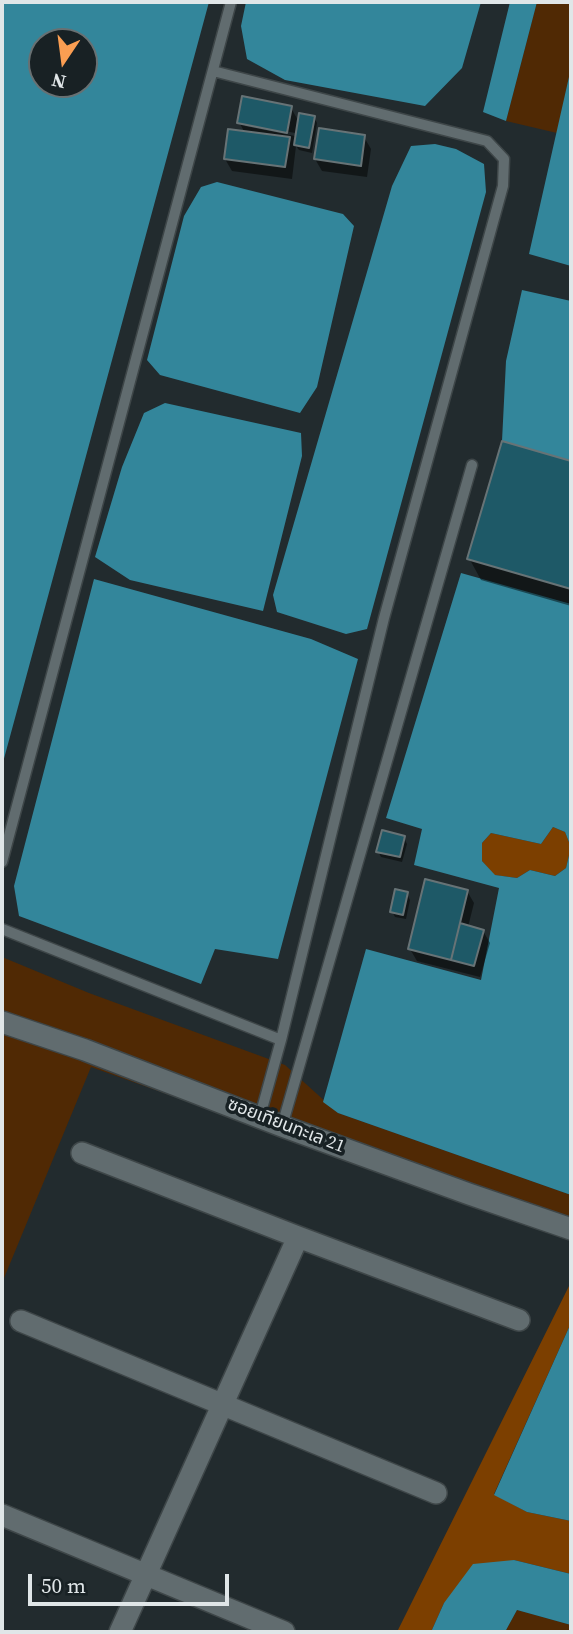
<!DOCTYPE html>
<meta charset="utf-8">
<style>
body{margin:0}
#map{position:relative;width:573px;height:1634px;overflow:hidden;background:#222b2e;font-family:"Source Serif 4",serif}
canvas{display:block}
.frame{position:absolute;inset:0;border:4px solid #e0e6e8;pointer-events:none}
.north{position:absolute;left:28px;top:28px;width:70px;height:70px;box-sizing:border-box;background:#182124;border:2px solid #687072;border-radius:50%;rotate:193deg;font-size:19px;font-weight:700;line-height:28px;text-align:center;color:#e0e6e8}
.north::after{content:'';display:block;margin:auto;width:24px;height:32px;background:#fb9e52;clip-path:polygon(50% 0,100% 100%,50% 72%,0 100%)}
.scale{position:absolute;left:28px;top:1574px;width:201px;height:32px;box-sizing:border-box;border:4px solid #e0e6e8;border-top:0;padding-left:9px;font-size:21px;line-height:24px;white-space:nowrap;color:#e0e6e8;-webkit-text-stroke:5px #182124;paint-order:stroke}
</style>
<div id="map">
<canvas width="573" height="1634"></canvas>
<div class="frame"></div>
<div class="north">N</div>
<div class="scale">50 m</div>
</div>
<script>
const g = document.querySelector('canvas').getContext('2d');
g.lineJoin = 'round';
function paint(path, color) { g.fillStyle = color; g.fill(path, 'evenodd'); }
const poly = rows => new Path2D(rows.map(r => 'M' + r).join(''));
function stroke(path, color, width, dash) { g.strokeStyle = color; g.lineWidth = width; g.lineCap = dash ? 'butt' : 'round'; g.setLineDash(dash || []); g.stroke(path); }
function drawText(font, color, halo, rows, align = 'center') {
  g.font = font + ' "Source Serif 4","Noto Sans Thai",serif'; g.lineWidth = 7; g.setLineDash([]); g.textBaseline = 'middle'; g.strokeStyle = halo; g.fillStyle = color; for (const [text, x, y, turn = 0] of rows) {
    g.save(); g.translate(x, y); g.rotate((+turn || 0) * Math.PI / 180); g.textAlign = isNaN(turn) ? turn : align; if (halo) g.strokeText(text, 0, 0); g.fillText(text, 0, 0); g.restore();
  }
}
paint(poly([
 [537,2,571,2,571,68,557,133,506,121],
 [2,957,89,993,285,1065,338,1113,571,1195,571,1238,91,1067,2,1283],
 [517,1610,571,1625,571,1632,505,1632]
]), '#502904');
paint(poly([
 [553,827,565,832,571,847,566,868,555,876,530,870,517,878,494,875,482,861,482,843,491,833,541,844],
 [571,1282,571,1323,494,1494,527,1512,571,1521,571,1574,514,1560,444,1603,431,1632,397,1632]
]), '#7c3f00');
paint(poly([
 [2,2,209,2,2,766],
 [42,42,84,42,84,84,42,84],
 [246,2,481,2,462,68,425,106,285,80,247,59,241,26],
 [510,2,537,2,506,121,483,112],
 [571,68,571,266,529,254],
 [435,144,456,149,484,164,486,192,367,629,346,634,277,612,273,595,392,186,411,146],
 [217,182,343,214,354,226,317,387,300,413,160,375,147,360,184,216,201,187],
 [522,290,571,301,571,463,502,441,506,361],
 [165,403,301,433,302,456,263,611,130,580,95,557,122,467,144,413],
 [461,573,571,604,571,1195,338,1113,323,1102,366,949,481,980,499,888,414,865,422,829,386,818],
 [553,827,565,832,571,847,566,868,555,876,530,870,517,878,495,875,482,861,482,843,491,833,541,844],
 [94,579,311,639,358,659,278,959,215,949,201,984,19,916,14,886],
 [571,1323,571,1521,527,1512,494,1495],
 [514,1560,571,1574,571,1625,517,1610,505,1632,431,1632,444,1603,473,1564]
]), '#33869b');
paint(poly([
 [291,108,299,122,314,117,317,123,312,153,299,150,296,146,292,179,232,171,225,159,245,133,239,122],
 [245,123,295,133,295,136,245,126],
 [364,137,371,149,367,177,322,171,315,159],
 [503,443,571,463,571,606,481,580,469,558],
 [404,838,407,844,402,862,381,857,378,851],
 [467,891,474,903,468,927,483,931,490,943,480,977,417,961,410,949],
 [407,894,410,900,406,919,395,917,392,911]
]), '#0007');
const building = poly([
 [242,96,292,106,287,133,237,123,242,96],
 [299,113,315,116,309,148,294,145,299,113],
 [319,128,365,135,361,166,314,159,319,128],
 [228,129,290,137,285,167,224,159,228,129],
 [502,441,571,461,571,589,467,559,502,441],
 [382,830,405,836,400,857,376,852,382,830],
 [425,879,468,890,451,960,408,949,425,879],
 [395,889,408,892,403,915,390,912,395,889],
 [460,923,484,930,474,966,451,960,460,923]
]);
paint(building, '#1e5967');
stroke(building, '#677376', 2);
const lane = poly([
 [213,71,487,141,504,159,503,186,384,618,281,1040,260,1116],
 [2,862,231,2],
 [2,929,281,1040],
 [282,1126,472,465]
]);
const street = poly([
 [2,1022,85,1050,282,1126,469,1194,571,1229],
 [82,1153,298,1237,519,1320],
 [21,1321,436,1493],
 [2,1515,284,1632],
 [120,1632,298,1237]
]);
stroke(lane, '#3e4648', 13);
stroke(street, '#3e4648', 24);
stroke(lane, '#616c6f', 10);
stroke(street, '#616c6f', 21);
drawText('18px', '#e0e6e8', '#182124', [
 ["ซอยเทียนทะเล 21",286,1126,21]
]);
</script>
